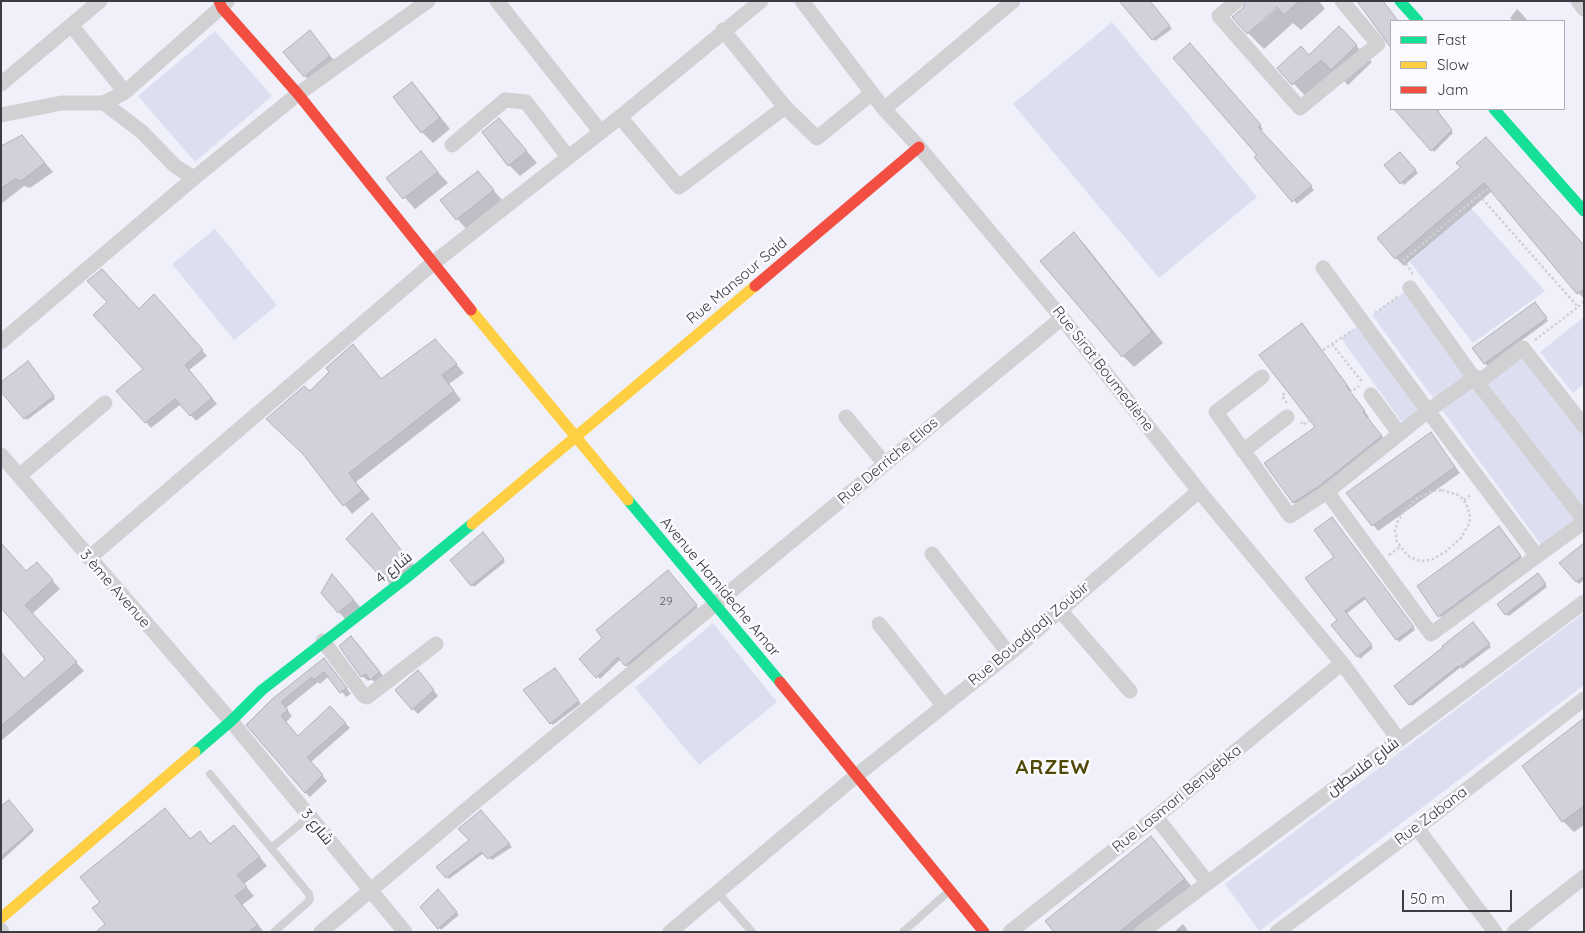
<!DOCTYPE html>
<meta charset="utf-8">
<style>
body{margin:0}
#map{position:relative;width:1585px;height:933px;overflow:hidden;background:#eff0f9;font-family:Quicksand,sans-serif}
canvas{display:block}
.frame{position:absolute;inset:0;border:2px solid #3b3b43;pointer-events:none}
.legend{position:absolute;left:1390px;top:20px;width:175px;height:90px;box-sizing:border-box;background:#fbfbff;border:1px solid #aeaeb4;margin:0;padding:6px 9px;list-style:none;font-size:15px;color:#3b3b43}
.legend li{display:flex;align-items:center;gap:10px;height:25px}
.legend b{width:25px;border:1px solid #aeaeb4}
.scale{position:absolute;left:1402px;top:890px;width:110px;height:22px;box-sizing:border-box;border:2px solid #3b3b43;border-top:0;padding-left:6px;font-size:15px;line-height:18px;white-space:nowrap;color:#3b3b43;-webkit-text-stroke:4px #fbfbff;paint-order:stroke}
</style>
<div id="map">
<canvas width="1585" height="933"></canvas>
<div class="frame"></div>
<ul class="legend">
<li><b style="height:6px;background:#16e098"></b>Fast</li>
<li><b style="height:6px;background:#ffcf43"></b>Slow</li>
<li><b style="height:6px;background:#f24e42"></b>Jam</li>
</ul>
<div class="scale">50 m</div>
</div>
<script>
const g = document.querySelector('canvas').getContext('2d');
g.lineJoin = 'round';
function paint(path, color) { g.fillStyle = color; g.fill(path, 'evenodd'); }
const poly = rows => new Path2D(rows.map(r => 'M' + r).join(''));
function stroke(path, color, width, dash) { g.strokeStyle = color; g.lineWidth = width; g.lineCap = dash ? 'butt' : 'round'; g.setLineDash(dash || []); g.stroke(path); }
function drawText(font, color, halo, rows, align = 'center') {
  g.font = font + ' Quicksand,Cairo,sans-serif'; g.lineWidth = 5; g.setLineDash([]); g.textBaseline = 'middle'; g.strokeStyle = halo; g.fillStyle = color; for (const [text, x, y, turn = 0] of rows) {
    g.save(); g.translate(x, y); g.rotate((+turn || 0) * Math.PI / 180); g.textAlign = isNaN(turn) ? turn : align; if (halo) g.strokeText(text, 0, 0); g.fillText(text, 0, 0); g.restore();
  }
}
paint(poly([
 [1112,22,1257,197,1159,278,1013,104],
 [215,31,272,96,195,162,138,96],
 [1471,208,1545,291,1473,343,1410,262],
 [215,229,277,305,234,340,172,264],
 [1410,288,1584,520,1545,550,1372,315],
 [1584,317,1584,384,1573,393,1540,352],
 [1364,322,1428,411,1406,428,1341,338],
 [1523,348,1584,426,1584,510,1484,378],
 [1584,613,1584,685,1259,931,1225,884],
 [713,623,777,702,699,765,635,688]
]), '#dddff1');
paint(poly([
 [1120,1,1149,1,1172,29,1155,41],
 [1263,1,1319,1,1325,9,1301,30,1293,23,1264,49,1248,33],
 [1276,6,1277,8,1259,24,1262,18],
 [1517,9,1522,14,1528,21,1513,21,1510,18],
 [1339,28,1372,62,1348,85,1338,75,1310,101,1279,68,1309,56],
 [310,32,338,65,313,85,285,52],
 [1194,48,1263,129,1260,131,1314,190,1297,204,1256,157,1259,155],
 [412,84,423,95,450,129,433,143,422,132],
 [1403,109,1441,109,1437,112,1453,133,1434,152,1399,112],
 [499,119,537,163,520,176,509,165],
 [22,136,53,172,30,188,24,186,1,204,1,147],
 [421,153,448,183,415,209,388,179],
 [1400,153,1418,173,1404,185,1386,166],
 [1462,168,1584,246,1584,299,1492,191,1404,266,1396,258,1379,238],
 [478,173,504,202,468,231,441,200],
 [1074,234,1085,245,1163,343,1134,367,1123,356],
 [160,301,207,356,189,370,217,404,196,421,181,404,151,428,146,422,144,370,139,310],
 [1537,306,1548,321,1487,366,1474,349],
 [1302,325,1352,391,1350,392,1369,417,1368,418,1386,442,1299,507,1294,502,1316,427],
 [443,349,464,373,449,384,461,400,356,482,370,499,352,514,305,455,310,393,361,354,382,380],
 [30,365,55,399,27,420,1,390],
 [1430,433,1460,473,1378,531,1348,493],
 [372,515,414,565,390,584,382,576],
 [1334,521,1415,630,1399,642,1367,598,1346,614,1373,648,1360,659,1339,621],
 [1504,533,1525,562,1444,621,1419,587],
 [485,536,505,562,474,587,472,585],
 [1584,551,1584,580,1579,584,1576,581],
 [45,572,60,589,32,614,84,671,2,740,1,655,25,680,47,659,1,607,27,573],
 [671,574,698,608,628,667,621,659,600,679,581,659],
 [1540,577,1547,587,1509,616,1506,614],
 [340,584,362,609,347,621,322,593],
 [1475,626,1491,647,1462,669,1461,667,1412,706,1410,704],
 [357,643,385,678,377,684,371,679,368,681,362,676],
 [329,665,351,694,346,697,329,676,320,684,318,682,286,708,292,716,286,722,298,737,330,707,350,728,311,762,327,781,310,797,305,792,272,701],
 [557,672,581,704,553,725,551,723],
 [423,676,438,696,418,714,413,709],
 [1584,719,1584,825,1574,832,1563,821],
 [9,801,34,831,1,861,1,807],
 [481,811,512,847,492,860,484,853,449,879,438,867,471,840],
 [173,818,191,840,208,841,211,845,242,835,267,866,244,884,254,896,242,905,264,932,98,932,107,925,101,902],
 [1151,838,1194,889,1140,932,1055,932],
 [438,891,459,915,441,930,422,907],
 [1183,924,1189,932,1174,932]
]), '#0003');
const building = poly([
 [1119,1,1150,1,1170,26,1152,40,1119,1],
 [1246,1,1299,1,1284,15,1277,7,1247,34,1232,17,1243,8,1246,1],
 [1357,1,1383,1,1398,21,1391,21,1391,48,1357,1],
 [1339,26,1357,45,1331,70,1321,60,1292,85,1277,68,1301,46,1309,55,1339,26],
 [310,30,330,56,304,77,283,52,310,30],
 [1190,43,1261,125,1258,127,1312,186,1292,202,1254,157,1257,155,1173,58,1190,43],
 [412,82,440,118,421,133,393,97,412,82],
 [1394,109,1436,109,1452,130,1431,151,1394,109],
 [499,118,527,151,508,166,482,132,499,118],
 [22,135,45,163,21,181,15,179,1,188,1,146,22,135],
 [1486,137,1584,245,1584,289,1577,294,1484,183,1395,259,1377,238,1461,167,1456,163,1486,137],
 [421,151,438,172,403,199,386,178,421,151],
 [1400,152,1416,170,1400,184,1384,165,1400,152],
 [478,171,494,190,456,220,440,200,478,171],
 [1074,232,1152,332,1122,357,1040,261,1074,232],
 [102,269,139,309,154,294,203,350,185,365,212,398,190,416,175,399,145,423,116,391,143,369,93,315,107,302,87,281,102,269],
 [1535,302,1547,318,1484,364,1472,348,1535,302],
 [1302,323,1347,385,1346,386,1365,411,1363,412,1382,436,1319,486,1293,503,1264,463,1315,427,1259,355,1302,323],
 [435,339,457,364,442,375,454,391,349,473,362,491,343,506,303,454,266,419,304,386,310,391,329,372,326,368,353,344,381,379,435,339],
 [28,361,54,396,24,419,1,392,1,382,28,361],
 [1431,432,1455,467,1372,526,1346,493,1431,432],
 [372,513,406,556,381,577,346,539,372,513],
 [1332,517,1414,627,1396,640,1364,597,1345,611,1372,645,1357,657,1331,625,1337,620,1305,578,1334,557,1314,530,1332,517],
 [1499,526,1521,556,1438,617,1417,586,1499,526],
 [483,532,504,559,471,586,450,560,483,532],
 [1,543,26,571,37,562,53,580,25,605,77,662,1,726,1,652,24,679,45,659,1,608,1,543],
 [1584,543,1584,576,1576,582,1559,563,1584,543],
 [668,570,697,605,625,666,618,657,596,678,579,659,602,638,596,630,668,570],
 [1538,573,1546,584,1505,615,1497,604,1538,573],
 [332,574,354,600,338,613,321,593,332,574],
 [1473,622,1490,644,1459,667,1458,666,1409,705,1394,686,1443,647,1442,646,1473,622],
 [351,636,380,672,370,680,366,674,361,677,339,646,351,636],
 [324,658,347,688,340,693,324,672,314,680,312,677,281,702,288,710,281,716,298,736,330,706,346,723,307,757,323,775,305,793,246,725,271,700,324,658],
 [555,668,579,701,550,724,523,690,555,668],
 [418,670,434,690,412,710,395,690,418,670],
 [1584,718,1584,806,1562,822,1522,766,1584,718],
 [9,800,33,829,1,857,1,806,9,800],
 [165,808,190,839,200,831,210,844,234,825,260,857,237,875,247,887,235,896,258,925,249,932,96,932,105,924,92,908,100,902,80,877,165,808],
 [481,810,510,844,488,859,481,852,446,878,436,867,469,840,458,829,481,810],
 [1151,836,1185,879,1119,932,1054,932,1045,921,1151,836],
 [438,889,457,912,438,929,420,907,438,889]
]);
paint(building, '#d0d1db');
stroke(building, '#b1b1b9', 1);
stroke(poly([
 [1479,195,1578,307,1584,301],
 [1413,274,1404,260,1479,195,1488,189],
 [1375,313,1399,296],
 [1535,340,1578,307],
 [1332,344,1363,383],
 [1323,350,1353,330],
 [1287,403,1282,396,1287,391],
 [1301,422,1303,425,1359,386],
 [1442,490,1458,495,1464,500,1468,508,1470,517,1469,524,1461,538,1445,552,1433,559,1425,561,1416,560,1407,555,1397,542,1395,530,1398,521,1403,513,1416,499,1433,491,1442,490],
 [1464,500,1472,494],
 [1389,555,1400,547]
]), '#d0d0d3', 2.5, [2.5, 2.5]);
stroke(poly([
 [210,774,309,894,310,899,308,902,274,932],
 [271,848,309,817],
 [717,892,752,932],
 [903,932,949,891]
]), '#d1d1d3', 8);
stroke(poly([
 [497,1,600,131],
 [802,1,884,109,919,147,1062,318,1199,491,1342,663,1399,740],
 [1237,1,1219,16,1300,108,1378,44,1342,1],
 [1578,1,1584,9],
 [71,25,125,92],
 [723,30,785,107,817,138,872,93],
 [1,84,100,1],
 [104,103,125,92,227,2],
 [884,109,1013,1],
 [1,115,62,103,104,103,142,132,175,166,194,178],
 [620,117,679,187,785,107],
 [452,145,505,100,526,102,568,157],
 [1323,268,1428,411,1537,556,1584,522],
 [1410,288,1474,378,1584,520],
 [1,342,194,178,298,94,428,1],
 [1262,377,1216,412,1290,516,1327,492,1428,411,1474,378,1484,378,1523,348,1584,426],
 [1371,395,1399,433],
 [846,417,885,464],
 [1243,451,1287,417],
 [1,455,231,721,405,932],
 [19,476,105,403],
 [1327,492,1431,634,1537,556],
 [932,554,1009,654],
 [89,558,432,264,620,117,761,1],
 [1059,609,1130,691],
 [879,624,943,705],
 [323,641,364,696,367,697,436,644],
 [1156,817,1208,883],
 [1417,828,1495,932],
 [1,930,2,932],
 [321,932,474,803,1062,318],
 [670,932,857,775,1009,654,1199,491],
 [1010,932,1156,817,1342,663],
 [1142,932,1584,602],
 [1277,932,1417,828,1584,699],
 [1514,932,1584,877]
]), '#d1d1d3', 15);
stroke(poly([
 [1400,1,1418,21],
 [1494,109,1584,211],
 [628,500,780,682],
 [195,752,231,721,262,690,405,579,472,524]
]), '#16e098', 11);
stroke(poly([
 [471,310,628,500],
 [472,524,755,286],
 [1,918,195,752]
]), '#ffcf43', 11);
stroke(poly([
 [219,1,222,8,298,94,471,310],
 [755,286,919,147],
 [780,682,984,932]
]), '#f24e42', 11);
drawText('12px', '#606069', null, [
 ["29",666,601]
]);
drawText('15px', '#3b3b43', '#fbfbff', [
 ["Rue Mansour Said",737,281,-40],
 ["Rue Sirat Boumediène",1103,369,52],
 ["Rue Derriche Elias",888,461,-40],
 ["شارع 4",394,568,-38],
 ["Avenue Hamideche Amar",720,587,50],
 ["3 ème Avenue",115,589,49],
 ["Rue Bouadjadj Zoubir",1029,634,-40],
 ["شارع فلسطين",1363,767,-37],
 ["Rue Lasmari Benyebka",1177,799,-39],
 ["Rue Zabana",1431,816,-37],
 ["شارع 3",317,827,51]
]);
g.letterSpacing = '1px';
drawText('bold 20px', '#504908', '#fbfbff', [
 ["ARZEW",1053,768]
]);
g.letterSpacing = '0px';
</script>
